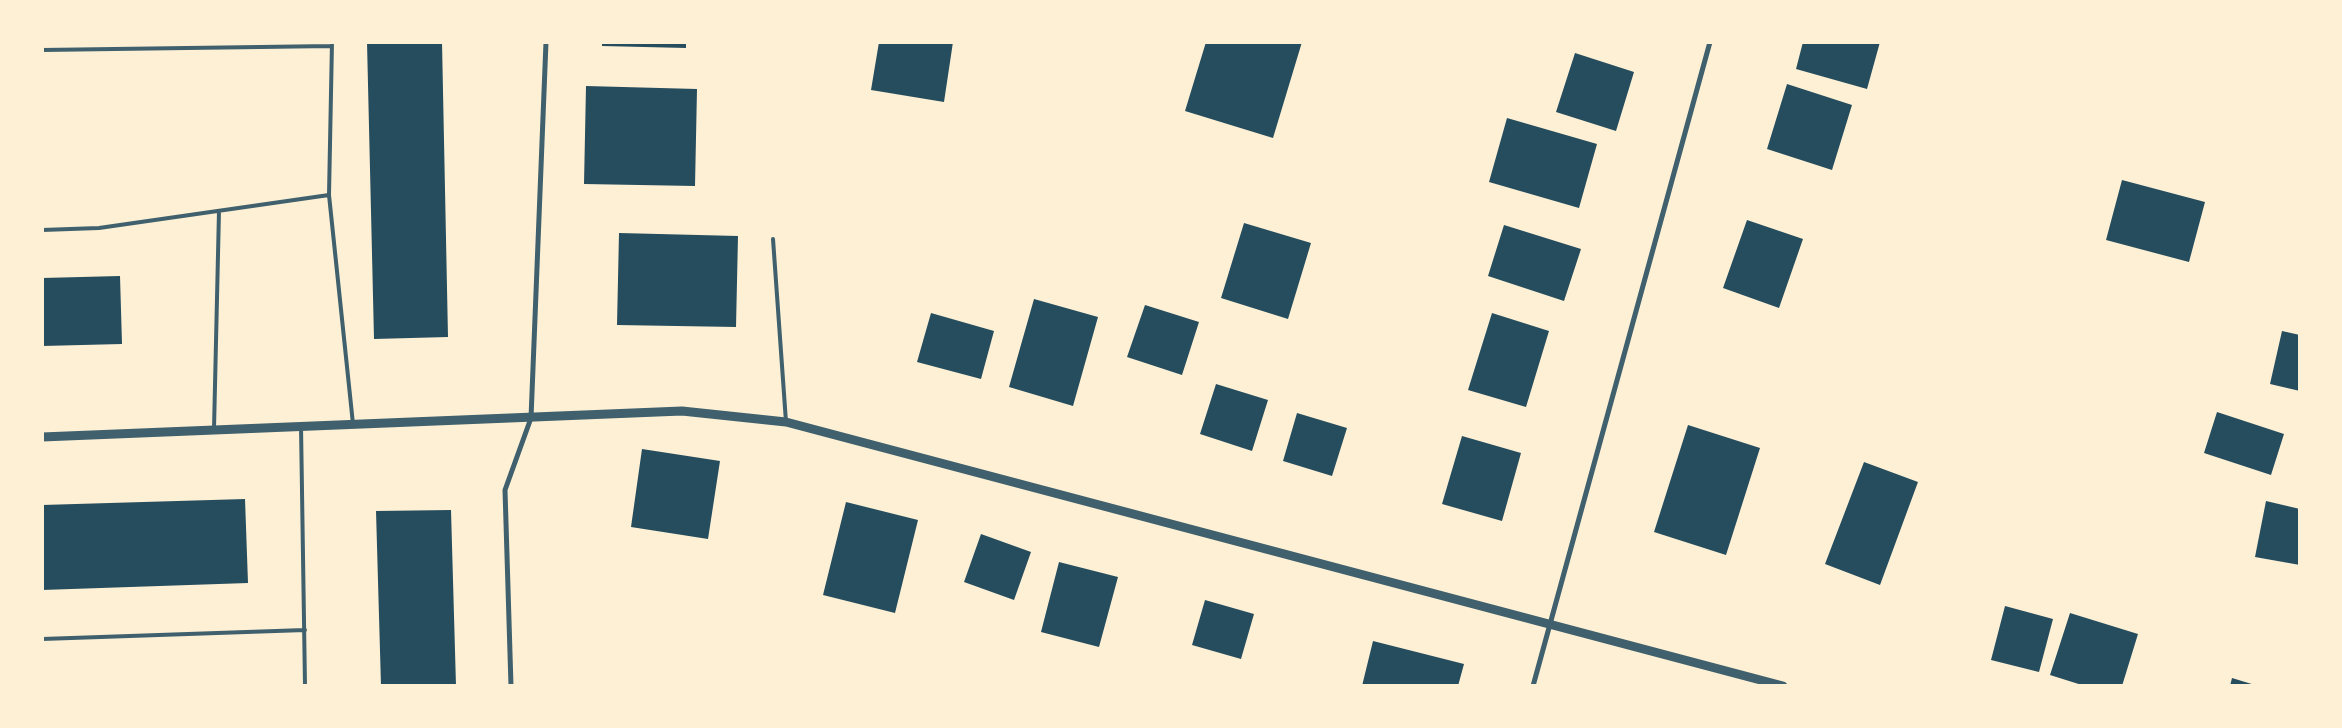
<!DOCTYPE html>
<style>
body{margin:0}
#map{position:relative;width:2342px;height:728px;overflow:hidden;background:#fdf0d5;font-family:Arial,sans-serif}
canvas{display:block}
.frame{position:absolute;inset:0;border:44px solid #fdf0d5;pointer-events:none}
</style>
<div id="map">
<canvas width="2342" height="728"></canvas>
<div class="frame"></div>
</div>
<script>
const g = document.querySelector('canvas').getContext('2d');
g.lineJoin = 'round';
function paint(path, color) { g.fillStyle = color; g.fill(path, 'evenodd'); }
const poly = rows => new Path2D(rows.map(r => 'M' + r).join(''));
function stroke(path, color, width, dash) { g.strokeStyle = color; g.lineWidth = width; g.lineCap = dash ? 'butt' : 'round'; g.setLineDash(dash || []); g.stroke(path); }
paint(poly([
 [367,42,442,42,448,337,374,339],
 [602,42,686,42,686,48,602,46],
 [879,42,953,42,944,102,871,90],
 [1206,42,1302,42,1273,138,1185,111],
 [1803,42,1880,42,1867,89,1796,69],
 [1575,53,1634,72,1616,131,1556,112],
 [1787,84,1852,105,1832,170,1767,149],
 [586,86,697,89,695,186,584,184],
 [1507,118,1597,144,1579,208,1489,182],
 [2122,180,2205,202,2189,262,2106,240],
 [1747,220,1803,239,1779,308,1723,288],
 [1244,223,1311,243,1288,319,1221,298],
 [1504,225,1581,249,1564,301,1488,276],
 [619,233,738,236,736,327,617,325],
 [120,276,122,344,42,346,42,278],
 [1034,299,1098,317,1073,406,1009,387],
 [1145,305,1199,322,1182,375,1127,357],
 [931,313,994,331,981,379,917,362],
 [1492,313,1549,331,1526,407,1468,390],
 [2282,331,2300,335,2300,391,2270,384],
 [1216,384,1268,400,1252,451,1200,434],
 [2217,412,2284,434,2271,475,2204,453],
 [1297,413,1347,428,1332,476,1283,461],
 [1688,425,1760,448,1726,555,1654,532],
 [1462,436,1521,453,1502,521,1442,504],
 [642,449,720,461,708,539,631,527],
 [1864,462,1918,482,1880,585,1825,564],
 [245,499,248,583,42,590,42,505],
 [2266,501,2300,509,2300,565,2255,557],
 [846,502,918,520,895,613,823,595],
 [451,510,456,686,381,686,376,511],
 [981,534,1031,552,1014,600,964,582],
 [1059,562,1118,577,1099,647,1041,632],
 [1205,600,1254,614,1241,659,1192,645],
 [2005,606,2053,619,2039,672,1991,660],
 [2070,613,2138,634,2122,686,2085,686,2050,675],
 [1373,641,1464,664,1458,686,1362,686],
 [2232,678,2255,685,2255,686,2230,686]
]), '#264d5e');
stroke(poly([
 [42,50,332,46],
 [329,195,353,424],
 [42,230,99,228,329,195,332,42],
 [773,239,786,422],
 [301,426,305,686],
 [214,429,219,211],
 [42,639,305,630]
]), '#3f606c', 4);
stroke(poly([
 [511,686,505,490,531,418,546,42],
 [1533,686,1710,42]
]), '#3f606c', 5);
stroke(poly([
 [42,437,682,411,786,422,1783,686]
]), '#3f606c', 9);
</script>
